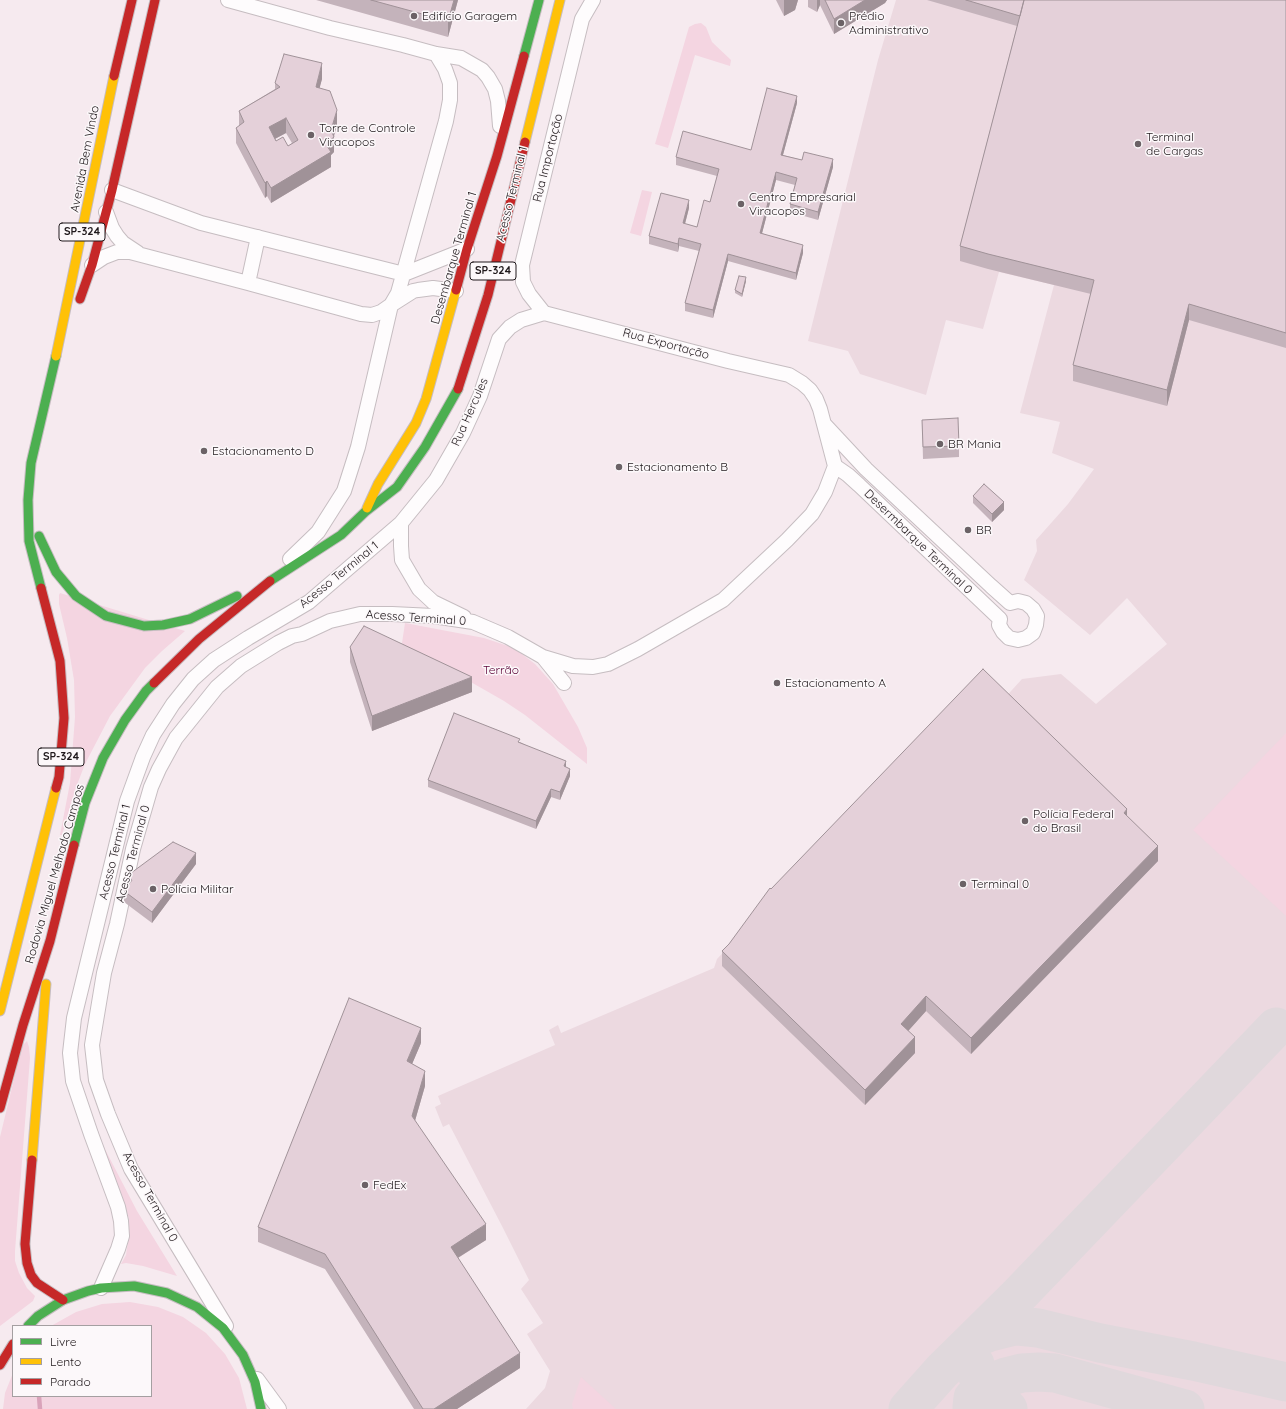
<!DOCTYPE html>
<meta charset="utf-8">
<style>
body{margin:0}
#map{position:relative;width:1286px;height:1409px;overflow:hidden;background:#f6eaef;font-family:Quicksand,sans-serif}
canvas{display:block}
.legend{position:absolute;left:12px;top:1325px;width:140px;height:72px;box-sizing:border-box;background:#fcf8fa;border:1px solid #a49fa1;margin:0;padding:5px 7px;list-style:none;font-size:12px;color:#20191c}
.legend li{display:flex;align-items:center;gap:8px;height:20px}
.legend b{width:20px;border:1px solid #a49fa1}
</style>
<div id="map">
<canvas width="1286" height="1409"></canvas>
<ul class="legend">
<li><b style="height:5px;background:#4caf50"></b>Livre</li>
<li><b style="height:5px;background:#ffc107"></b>Lento</li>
<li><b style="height:5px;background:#c62828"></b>Parado</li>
</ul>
</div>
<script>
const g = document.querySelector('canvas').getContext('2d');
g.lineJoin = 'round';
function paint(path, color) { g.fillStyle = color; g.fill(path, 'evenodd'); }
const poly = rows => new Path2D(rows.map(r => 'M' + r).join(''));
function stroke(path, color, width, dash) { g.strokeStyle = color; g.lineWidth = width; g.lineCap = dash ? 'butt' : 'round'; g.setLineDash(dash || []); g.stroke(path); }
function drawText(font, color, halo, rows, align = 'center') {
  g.font = font + ' Quicksand,sans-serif'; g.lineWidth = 3; g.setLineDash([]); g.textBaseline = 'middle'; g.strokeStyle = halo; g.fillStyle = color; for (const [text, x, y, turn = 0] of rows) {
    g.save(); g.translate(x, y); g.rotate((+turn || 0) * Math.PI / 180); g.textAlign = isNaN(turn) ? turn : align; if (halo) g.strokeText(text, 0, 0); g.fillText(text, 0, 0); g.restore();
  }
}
paint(poly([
 [896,0,1286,0,1286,1409,526,1409,545,1388,550,1371,527,1334,543,1323,521,1289,529,1280,503,1228,449,1124,443,1127,435,1107,441,1104,438,1096,555,1045,549,1030,558,1025,561,1033,714,968,717,959,770,903,1001,702,1022,679,1061,674,1096,704,1167,644,1127,598,1090,635,1024,580,1037,551,1036,540,1068,504,1094,469,1052,453,1060,422,1020,413,1054,285,999,272,983,329,946,320,926,395,860,374,848,351,808,341,878,60]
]), '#ecd9e0');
paint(poly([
 [701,23,706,27,712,42,731,60,730,66,695,55,668,148,655,144,689,27,695,24],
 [642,190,652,192,641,236,630,233],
 [60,593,185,631,162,651,145,668,110,716,85,764,75,790,62,835,60,835,70,783,75,717,74,680,67,638,59,604,59,595],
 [405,623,484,638,514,648,535,664,553,684,578,727,587,748,587,764,525,715,504,701,462,677,406,651,402,643],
 [1286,733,1286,916,1193,830],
 [27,1041,29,1047,30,1058,15,1251,15,1261,19,1273,27,1288,35,1296,33,1301,0,1326,0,1137,22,1046],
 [94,1128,137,1211,177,1276,143,1266,126,1263,121,1264,126,1255,129,1234,129,1219,120,1191,92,1129],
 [130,1302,158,1307,183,1317,206,1333,225,1354,239,1378,247,1409,3,1409,5,1393,13,1373,13,1396,151,1396,151,1326,51,1326,76,1312,102,1304],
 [581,1377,616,1409,573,1409,572,1404]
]), '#f4d5e1');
stroke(poly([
 [39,1396,40,1409]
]), '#d9a3ba', 4.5);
stroke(poly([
 [977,1337,990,1332,1010,1327,1018,1326,1038,1328,1100,1343,1193,1361,1286,1382],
 [975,1364,977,1374,980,1382,993,1396,1008,1409],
 [972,1407,973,1398,993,1382,1006,1377,1022,1373,1039,1372,1055,1373,1185,1409],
 [908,1409,942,1371,1016,1298,1276,1027]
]), '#e0d8dc', 39);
const street = poly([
 [228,0,330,28,403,45,436,54,461,58,482,70,488,77,495,89,498,101,500,126],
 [112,190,201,223,404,274,467,249],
 [106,212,112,228,117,236,123,243,138,253],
 [92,265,104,257,117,252,130,252,248,283,361,314,372,315,381,312,391,305,398,293,446,121,450,100,450,83,445,69,436,54],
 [248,283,258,237],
 [544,313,529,294,523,282,522,265,582,19,593,0],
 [825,425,866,469,991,586,1010,603,1018,601,1026,603,1033,609,1037,616,1036,625,1033,633,1026,638,1018,640,1009,638,1003,632,999,625,1000,619,859,485,848,475,835,466],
 [401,523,401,546,402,560,419,589,433,602,464,617],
 [290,559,318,532,344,491,358,447,391,305,413,291,418,290,433,288,456,291],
 [543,657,564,683],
 [101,1288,118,1249,122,1236,121,1221,118,1207,91,1134,73,1081,70,1053,74,1018,127,801,143,757,153,735,173,704,193,679,214,660,248,638,309,602,401,523,436,480,463,433,480,396,499,339,510,327,521,320,544,313],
 [226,1326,131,1169,108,1114,96,1080,92,1045,104,973,117,924,133,849,151,787,159,769,176,738,217,687,241,666,278,643,292,636,302,634,330,621,360,614,392,614,433,616,473,622,508,637,543,657,573,666,593,667,608,664,638,649,723,600,787,540,812,514,825,492,835,466,820,409,816,399,810,390,802,383,789,375,728,361,544,313],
 [257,1379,279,1409]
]);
const fast = poly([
 [524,56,539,0],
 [39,536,56,572,76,596,106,616,144,626,163,625,190,619,237,596],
 [270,581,341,535,365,512,397,487,425,447,458,389],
 [41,588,29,541,28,500,31,463,56,356],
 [74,845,85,803,103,758,125,720,146,691,154,683],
 [28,1326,38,1316,63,1300,88,1291,101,1288,134,1286,167,1293,197,1307,223,1328,243,1355,255,1382,261,1409]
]);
const slow = poly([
 [525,142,560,0],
 [56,356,114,76],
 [367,508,378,484,416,423,426,399,456,290],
 [0,1011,56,788],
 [32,1160,46,984]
]);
const jam = poly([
 [114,76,132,0],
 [456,290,467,249,497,156,524,56],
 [80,299,92,265,112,190,155,0],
 [458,389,488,295,525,142],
 [41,588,60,661,64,718,59,777,56,788],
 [154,683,199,639,270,581],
 [0,1108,23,1025,50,941,74,845],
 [32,1160,25,1244,27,1263,31,1275,37,1283,63,1300],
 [0,1365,13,1344]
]);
stroke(street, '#c6bdc1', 16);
stroke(fast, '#c6bdc1', 11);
stroke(slow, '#c6bdc1', 11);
stroke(jam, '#c6bdc1', 11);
stroke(street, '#fefcfd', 14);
stroke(fast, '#4caf50', 9);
stroke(slow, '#ffc107', 9);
stroke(jam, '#c62828', 9);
paint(poly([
 [316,0,458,0,448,37],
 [776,0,798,0,795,10,784,16],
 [808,0,887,0,885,3,834,34,820,5,817,12,808,7],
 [927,0,1286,0,1286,348,1189,320,1167,406,1073,381,1073,365,1091,294,988,269,960,261,960,246,1017,26],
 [322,79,319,88,337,125,334,137,334,152,331,155,331,167,271,203,267,196,265,198,236,143,236,128,239,126,239,111,275,89,275,83],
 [286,133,292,143,288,146,276,141,275,139],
 [797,103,783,155,802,160,833,167,818,220,790,212,790,204,795,185,776,180,762,233,803,253,796,280,728,261,713,318,685,311,685,303,699,251,679,246,678,252,649,244,649,236,689,208,685,224,697,227,710,202,717,176,676,165,676,157,751,150],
 [746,281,742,297,735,293,735,290],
 [922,420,959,446,959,457,923,459],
 [973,496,1004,510,992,522,973,503],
 [350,647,472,692,372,731,350,662],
 [520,742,566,767,570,776,560,800,551,797,536,829,428,787,428,780],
 [1127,816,1158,861,971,1054,926,1011,908,1031,915,1053,865,1105,722,966,722,951,729,944,771,889],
 [196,864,152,923,124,902,124,891,127,886,127,876],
 [421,1043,412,1064,425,1086,415,1121,486,1240,458,1258,520,1368,457,1409,414,1409,325,1269,258,1242,258,1227]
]), '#c4b3bb');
paint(poly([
 [454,0,458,0,448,37,448,21],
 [784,0,798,0,795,10,784,16],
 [817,0,820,0,820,5,817,12],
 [865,0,887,0,885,3,834,34,834,19],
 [322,63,322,79,316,102,316,87],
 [797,96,797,103,781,162,781,155],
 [337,110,337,125,333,138,334,137,334,152,331,155,331,167,271,203,271,188,327,146,331,130],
 [286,118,286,133,269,142,269,127],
 [833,159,833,167,818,220,818,212],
 [776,172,776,180,760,241,760,233],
 [267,181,267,196,265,198,265,183],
 [689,200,689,208,683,231,683,223],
 [679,238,679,246,678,252,678,244],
 [803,245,803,253,796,280,796,273],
 [728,254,728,261,713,318,713,310],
 [746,277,746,281,742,297,742,294],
 [1189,304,1189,320,1167,406,1167,390],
 [1004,502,1004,510,992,522,992,514],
 [472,677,472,692,372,731,372,716],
 [566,761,566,768,564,766],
 [570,769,570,776,560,800,560,792],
 [551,789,551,797,536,829,536,821],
 [1127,809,1127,825,1124,813],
 [1158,846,1158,861,971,1054,971,1038],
 [196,853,196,864,152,923,152,912],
 [926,996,926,1011,901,1039,901,1024],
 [421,1028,421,1043,407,1076,407,1061],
 [915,1037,915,1053,865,1105,865,1090],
 [425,1071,425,1086,412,1131,412,1116],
 [486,1224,486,1240,451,1262,451,1247],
 [520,1353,520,1368,457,1409,434,1409]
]), '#a09298');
const building = poly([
 [371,0,454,0,448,21,371,0],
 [825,0,865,0,834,19,825,0],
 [966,0,1024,0,1020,16,966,0],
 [1024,0,1286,0,1286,333,1189,304,1167,390,1073,365,1094,280,988,254,960,246,1024,0],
 [284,54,322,63,316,87,330,91,337,110,331,130,334,137,329,141,327,146,331,152,271,188,267,181,265,183,236,128,244,122,239,111,280,87,275,83,284,54],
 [286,118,298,140,288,146,283,137,276,141,269,127,286,118],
 [767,88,797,96,781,155,802,160,804,152,833,159,818,212,790,204,797,178,776,172,760,233,803,245,796,273,728,254,713,310,685,303,701,244,679,238,678,244,649,236,661,193,689,200,683,223,697,227,704,200,710,202,719,169,676,157,683,131,751,150,767,88],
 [739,276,746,277,742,294,735,290,739,276],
 [958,418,959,446,923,447,922,420,958,418],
 [984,484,1004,502,992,514,973,496,984,484],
 [364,626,472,677,372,716,350,647,364,626],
 [983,669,1127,809,1124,813,1158,846,971,1038,926,996,901,1024,915,1037,865,1090,722,951,729,944,770,888,771,889,983,669],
 [454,713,520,739,518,742,566,761,564,766,570,769,560,792,551,789,536,821,428,780,454,713],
 [173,842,196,853,152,912,124,891,132,880,127,876,173,842],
 [349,998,421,1028,407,1061,425,1071,412,1116,486,1224,451,1247,520,1353,434,1409,423,1409,325,1254,258,1227,349,998]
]);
paint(building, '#e4d0d9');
stroke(building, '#a09298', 1);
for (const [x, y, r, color] of [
 [414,16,4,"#6b6266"],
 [841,23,4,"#6b6266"],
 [311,135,4,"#6b6266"],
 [1138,144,4,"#6b6266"],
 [741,204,4,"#6b6266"],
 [940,444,4,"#6b6266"],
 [204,451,4,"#6b6266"],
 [619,467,4,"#6b6266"],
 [968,530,4,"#6b6266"],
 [777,683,4,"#6b6266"],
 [1025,821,4,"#6b6266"],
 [963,884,4,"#6b6266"],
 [153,889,4,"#6b6266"],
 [365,1185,4,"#6b6266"]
]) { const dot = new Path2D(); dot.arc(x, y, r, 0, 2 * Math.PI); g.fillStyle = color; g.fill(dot); stroke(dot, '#fcf8fa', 1.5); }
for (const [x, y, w] of [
 [82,232,46],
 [493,271,46],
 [61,757,46]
]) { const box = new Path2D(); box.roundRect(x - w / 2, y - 9, w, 18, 3); g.fillStyle = '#fcf8fa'; g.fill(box); stroke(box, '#20191c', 1); }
drawText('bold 11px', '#20191c', null, [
 ["SP-324",82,232],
 ["SP-324",493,271],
 ["SP-324",61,757]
]);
drawText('12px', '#20191c', '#fcf8fa', [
 ["Edifício Garagem",422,16],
 ["Prédio",849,16],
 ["Administrativo",849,30],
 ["Torre de Controle",319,128],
 ["Viracopos",319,142],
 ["Terminal",1146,137],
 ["de Cargas",1146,151],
 ["Centro Empresarial",749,197],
 ["Viracopos",749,211],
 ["BR Mania",948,444],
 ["Estacionamento D",212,451],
 ["Estacionamento B",627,467],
 ["BR",976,530],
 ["Estacionamento A",785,683],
 ["Polícia Federal",1033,814],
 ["do Brasil",1033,828],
 ["Terminal 0",971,884],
 ["Polícia Militar",161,889],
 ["FedEx",373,1185]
], 'left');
drawText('12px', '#20191c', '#fcf8fa', [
 ["Rua Importação",548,158,-76],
 ["Avenida Bem Vindo",85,159,-79],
 ["Acesso Terminal 1",512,194,-76],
 ["Desembarque Terminal 1",454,258,-74],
 ["Rua Exportação",666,344,15],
 ["Rua Hercules",470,412,-66],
 ["Desermbarque Terminal 0",918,542,44],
 ["Acesso Terminal 1",339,575,-39],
 ["Acesso Terminal 0",416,618,4],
 ["Acesso Terminal 1",115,852,-76],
 ["Acesso Terminal 0",133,854,-75],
 ["Rodovia Miguel Melhado Campos",55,874,-74],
 ["Acesso Terminal 0",150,1197,61]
]);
drawText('12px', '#5a0035', '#fcf8fa', [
 ["Terrão",501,670]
]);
</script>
